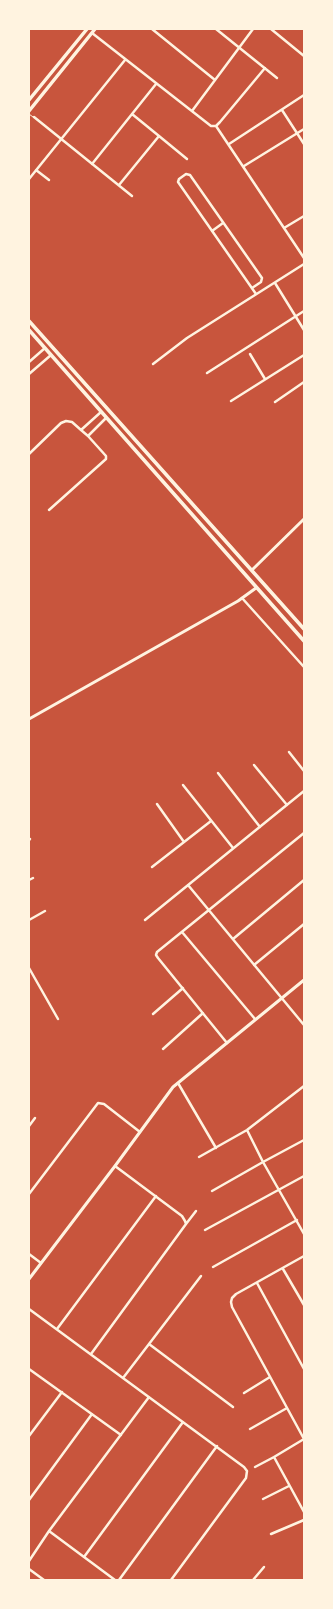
<!DOCTYPE html>
<style>
body{margin:0}
#map{position:relative;width:333px;height:1609px;overflow:hidden;background:#c8553d;font-family:"PT Serif",serif}
canvas{display:block}
.frame{position:absolute;inset:0;border:30px solid #fff3e0;pointer-events:none}
</style>
<div id="map">
<canvas width="333" height="1609"></canvas>
<div class="frame"></div>
</div>
<script>
const g = document.querySelector('canvas').getContext('2d');
g.lineJoin = 'round';
const poly = rows => new Path2D(rows.map(r => 'M' + r).join(''));
function stroke(path, color, width, dash) { g.strokeStyle = color; g.lineWidth = width; g.lineCap = dash ? 'butt' : 'round'; g.setLineDash(dash || []); g.stroke(path); }
stroke(poly([
 [29,114,33,117]
]), '#fff3e0', 1);
stroke(poly([
 [152,29,215,80],
 [216,29,277,78],
 [271,29,304,56],
 [92,33,211,126,216,126,220,122,265,68],
 [282,110,304,144],
 [192,111,253,29],
 [34,117,132,196],
 [216,126,304,258],
 [159,136,187,159],
 [229,144,304,95],
 [92,164,156,84],
 [244,166,304,129],
 [36,170,49,180],
 [29,179,125,60],
 [119,185,159,136,132,114],
 [284,228,304,216],
 [212,231,223,223],
 [275,283,304,330],
 [252,288,261,282,262,278,190,175,186,174,179,179,178,182,256,294],
 [250,354,265,379],
 [29,362,45,348],
 [153,364,187,338,304,264],
 [207,373,304,311],
 [29,374,51,355],
 [231,401,304,355],
 [275,402,304,382],
 [81,430,88,436],
 [29,454,61,423,66,421,72,422,81,430,101,412],
 [49,510,106,459,106,456,88,436,106,418],
 [242,598,304,667],
 [289,752,304,771],
 [254,765,287,805],
 [218,773,260,827],
 [183,785,233,848],
 [157,804,184,842],
 [29,840,30,839],
 [152,867,211,821],
 [29,880,33,878],
 [188,885,304,1025],
 [29,920,45,911],
 [145,920,304,791],
 [182,932,255,1019],
 [233,939,304,880],
 [254,965,304,924],
 [29,968,58,1019],
 [153,1014,183,988],
 [227,1043,158,958,156,955,157,952,304,833],
 [163,1049,203,1013],
 [178,1083,216,1148],
 [29,1126,35,1118],
 [304,1140,263,1162,304,1234],
 [199,1157,247,1130,304,1086],
 [212,1191,263,1162,247,1130],
 [29,1194,98,1103,104,1104,140,1132],
 [186,1224,196,1211],
 [205,1230,304,1176],
 [29,1254,41,1263],
 [304,1256,236,1294,232,1298,231,1302,232,1307,304,1439],
 [213,1267,297,1220],
 [283,1269,304,1305],
 [257,1283,304,1369],
 [29,1309,244,1467,247,1471,246,1478,171,1580],
 [57,1329,156,1196],
 [149,1344,233,1407],
 [91,1354,186,1224,185,1221,182,1216,115,1166],
 [29,1369,121,1435],
 [123,1378,201,1276],
 [244,1393,270,1377],
 [250,1429,287,1408],
 [29,1436,62,1392],
 [304,1439,274,1457,304,1512],
 [255,1467,274,1457],
 [263,1499,289,1486],
 [29,1500,92,1414],
 [49,1531,115,1580],
 [271,1534,304,1520],
 [84,1557,183,1422],
 [29,1561,49,1531,149,1397],
 [29,1569,44,1580],
 [119,1580,217,1446],
 [253,1580,264,1567]
]), '#fff3e0', 2.5);
stroke(poly([
 [252,570,304,519],
 [29,719,238,601,256,588],
 [29,1279,115,1166,173,1087,304,980]
]), '#fff3e0', 3);
stroke(poly([
 [29,100,87,29],
 [29,111,95,29]
]), '#fff3e0', 3.5);
stroke(poly([
 [29,321,304,629],
 [29,330,304,641]
]), '#fff3e0', 3.5);
</script>
